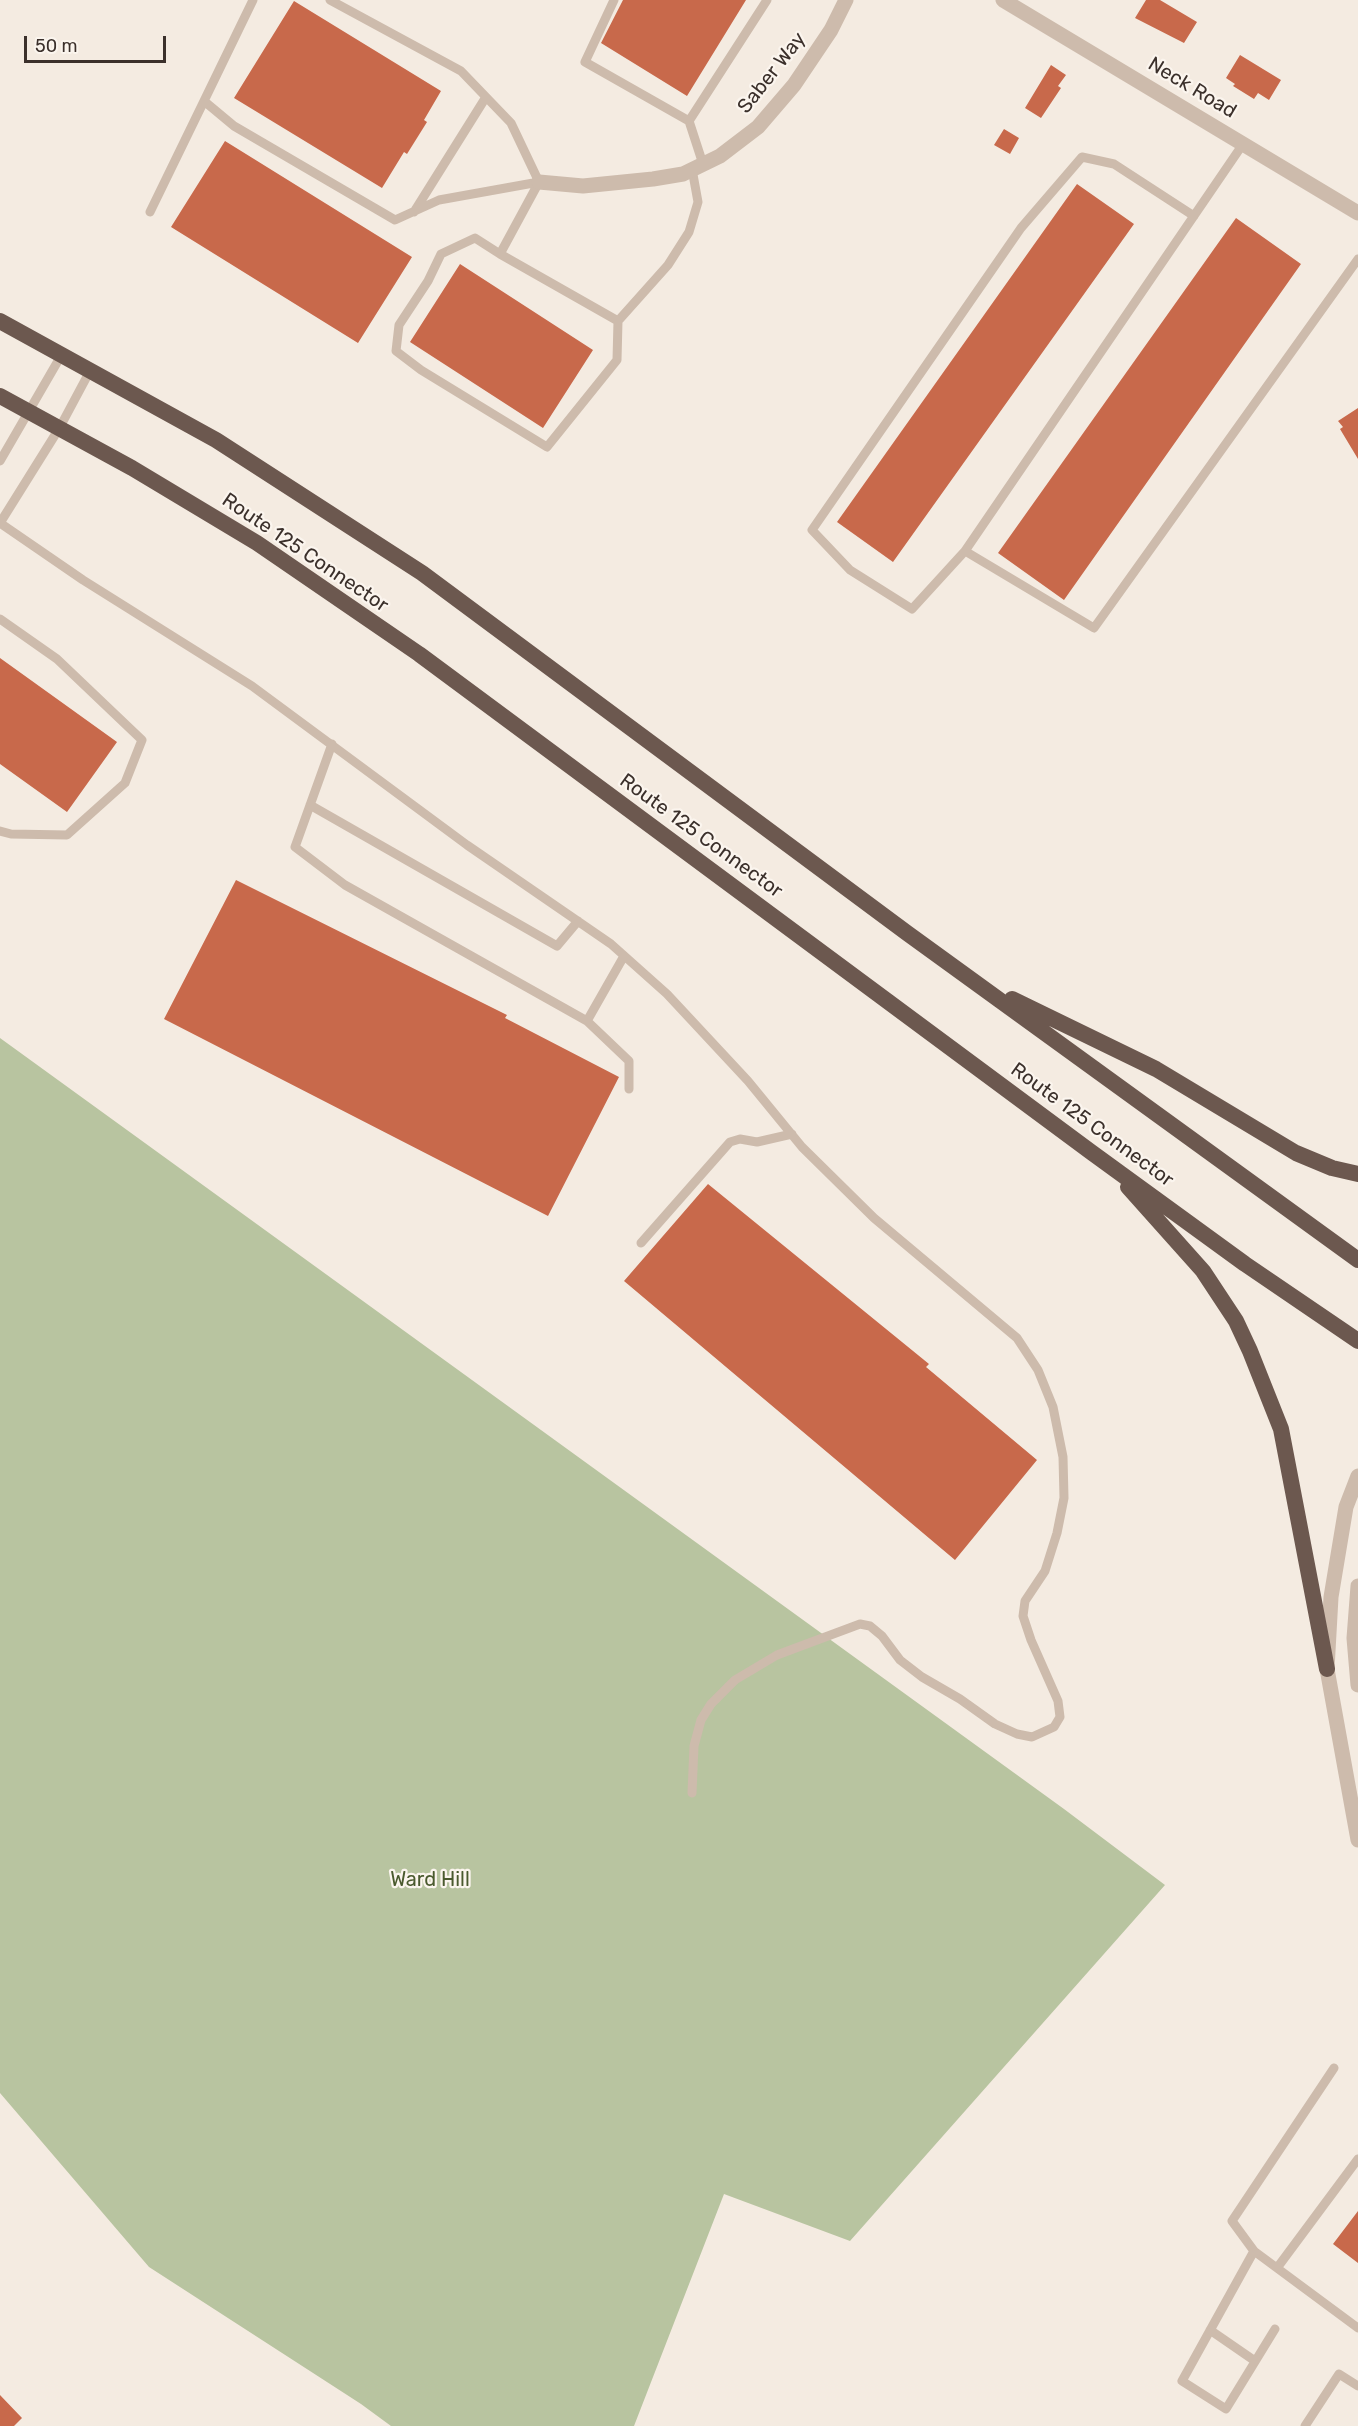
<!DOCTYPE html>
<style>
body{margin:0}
#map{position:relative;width:1358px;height:2426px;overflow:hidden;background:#f4ebe1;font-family:Rubik,sans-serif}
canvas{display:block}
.scale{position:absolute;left:24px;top:36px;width:142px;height:27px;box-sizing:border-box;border:3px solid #3b302b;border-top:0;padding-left:8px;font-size:18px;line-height:21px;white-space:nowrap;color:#3b302b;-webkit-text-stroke:4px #fbf5ee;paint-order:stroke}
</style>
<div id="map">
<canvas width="1358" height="2426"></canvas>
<div class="scale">50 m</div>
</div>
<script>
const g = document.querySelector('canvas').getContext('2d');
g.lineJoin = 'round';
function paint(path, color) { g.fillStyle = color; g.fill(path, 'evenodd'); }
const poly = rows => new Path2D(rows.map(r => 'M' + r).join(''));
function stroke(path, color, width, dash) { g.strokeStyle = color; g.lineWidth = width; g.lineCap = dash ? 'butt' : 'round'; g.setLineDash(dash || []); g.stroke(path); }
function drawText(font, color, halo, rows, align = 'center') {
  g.font = font + ' Rubik,sans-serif'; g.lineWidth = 4.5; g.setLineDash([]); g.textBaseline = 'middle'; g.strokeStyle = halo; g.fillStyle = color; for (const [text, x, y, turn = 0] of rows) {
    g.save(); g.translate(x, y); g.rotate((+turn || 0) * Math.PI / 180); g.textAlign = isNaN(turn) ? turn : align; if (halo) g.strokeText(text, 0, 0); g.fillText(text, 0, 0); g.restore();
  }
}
paint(poly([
 [0,1038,1064,1809,1165,1885,850,2241,724,2194,634,2426,391,2426,361,2404,149,2267,0,2093]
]), '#b8c4a0');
paint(poly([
 [623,0,746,0,687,96,601,43],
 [1146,0,1160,0,1197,22,1184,43,1135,18],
 [294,1,441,91,424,120,427,122,407,154,404,152,382,188,234,98],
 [1240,55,1281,80,1269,100,1258,93,1254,99,1233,86,1235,84,1226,78],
 [1051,65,1066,75,1058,86,1061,88,1041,118,1025,108],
 [1004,129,1019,138,1010,154,994,145],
 [225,141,412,257,358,343,171,227],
 [1077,184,1134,224,893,562,837,522],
 [1236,218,1301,264,1064,600,998,553],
 [460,264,593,350,543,428,410,342],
 [1358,408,1358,459,1340,429,1343,427,1338,421],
 [0,658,117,742,67,812,0,764],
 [236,880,507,1015,505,1018,619,1077,548,1216,164,1019],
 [708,1184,929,1364,926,1367,1037,1460,955,1560,624,1281],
 [1358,2211,1358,2263,1333,2244],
 [0,2395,22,2418,14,2426,0,2426]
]), '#c8694b');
stroke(poly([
 [253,0,204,101,234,126,395,220,439,200,539,182],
 [330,0,461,71,511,123,539,182],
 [614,0,585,62,689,121],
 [1243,144,965,551,1094,628,1358,259],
 [703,164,689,121,767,0],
 [539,182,500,254,618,321,668,265,689,232,698,202,692,169],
 [150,212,204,101],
 [414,212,486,97],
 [500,254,475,238,441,254,428,281,399,325,396,351,421,370,547,447,617,360,618,321],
 [0,461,62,354],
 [0,523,83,580,252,686,467,845,611,944,667,994,748,1081,802,1147,874,1218,1017,1338,1038,1370,1053,1407,1063,1457,1064,1498,1057,1533,1045,1571,1025,1601,1023,1616,1031,1640,1058,1701,1060,1717,1054,1727,1032,1737,1017,1734,995,1724,960,1699,922,1677,900,1660,882,1636,870,1626,860,1624,777,1655,735,1680,711,1704,701,1720,694,1746,692,1793],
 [0,523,60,427,91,369],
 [965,551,912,609,850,570,812,530,1021,228,1082,157,1114,164,1194,216],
 [0,619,57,659,142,740,125,783,67,835,11,834,0,831],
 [332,744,295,847,345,885,587,1021,624,956],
 [310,805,557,946,578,921],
 [587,1021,629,1061,629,1089],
 [641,1243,730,1142,740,1139,757,1142,792,1134],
 [1254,2251,1232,2221,1334,2068],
 [1277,2268,1358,2159],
 [1275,2329,1226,2409,1182,2381,1254,2251,1358,2328],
 [1210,2330,1255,2361],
 [1305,2426,1339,2374,1358,2386]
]), '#cdbbac', 9);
stroke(poly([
 [539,182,583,186,653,179,683,174,720,156,758,127,794,85,831,30,846,0],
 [1358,1476,1346,1507,1331,1597,1327,1669,1358,1840],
 [1358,1586,1354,1638,1358,1685]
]), '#cdbbac', 15);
stroke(poly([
 [1003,0,1358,213]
]), '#cdbbac', 15);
stroke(poly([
 [0,321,216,440,422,573,907,933,1358,1260],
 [0,396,132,468,257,543,419,654,1091,1152,1245,1264,1358,1341],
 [1012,999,1156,1069,1296,1153,1332,1168,1358,1174],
 [1128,1187,1203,1271,1236,1321,1250,1351,1281,1429,1327,1669]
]), '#6c584f', 16);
drawText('20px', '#3b302b', '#fbf5ee', [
 ["Saber Way",772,73,-52],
 ["Neck Road",1192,88,31],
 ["Route 125 Connector",305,553,34],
 ["Route 125 Connector",701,836,36],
 ["Route 125 Connector",1092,1125,36]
]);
drawText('20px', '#4a5a2e', '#fbf5ee', [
 ["Ward Hill",430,1880]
]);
</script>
